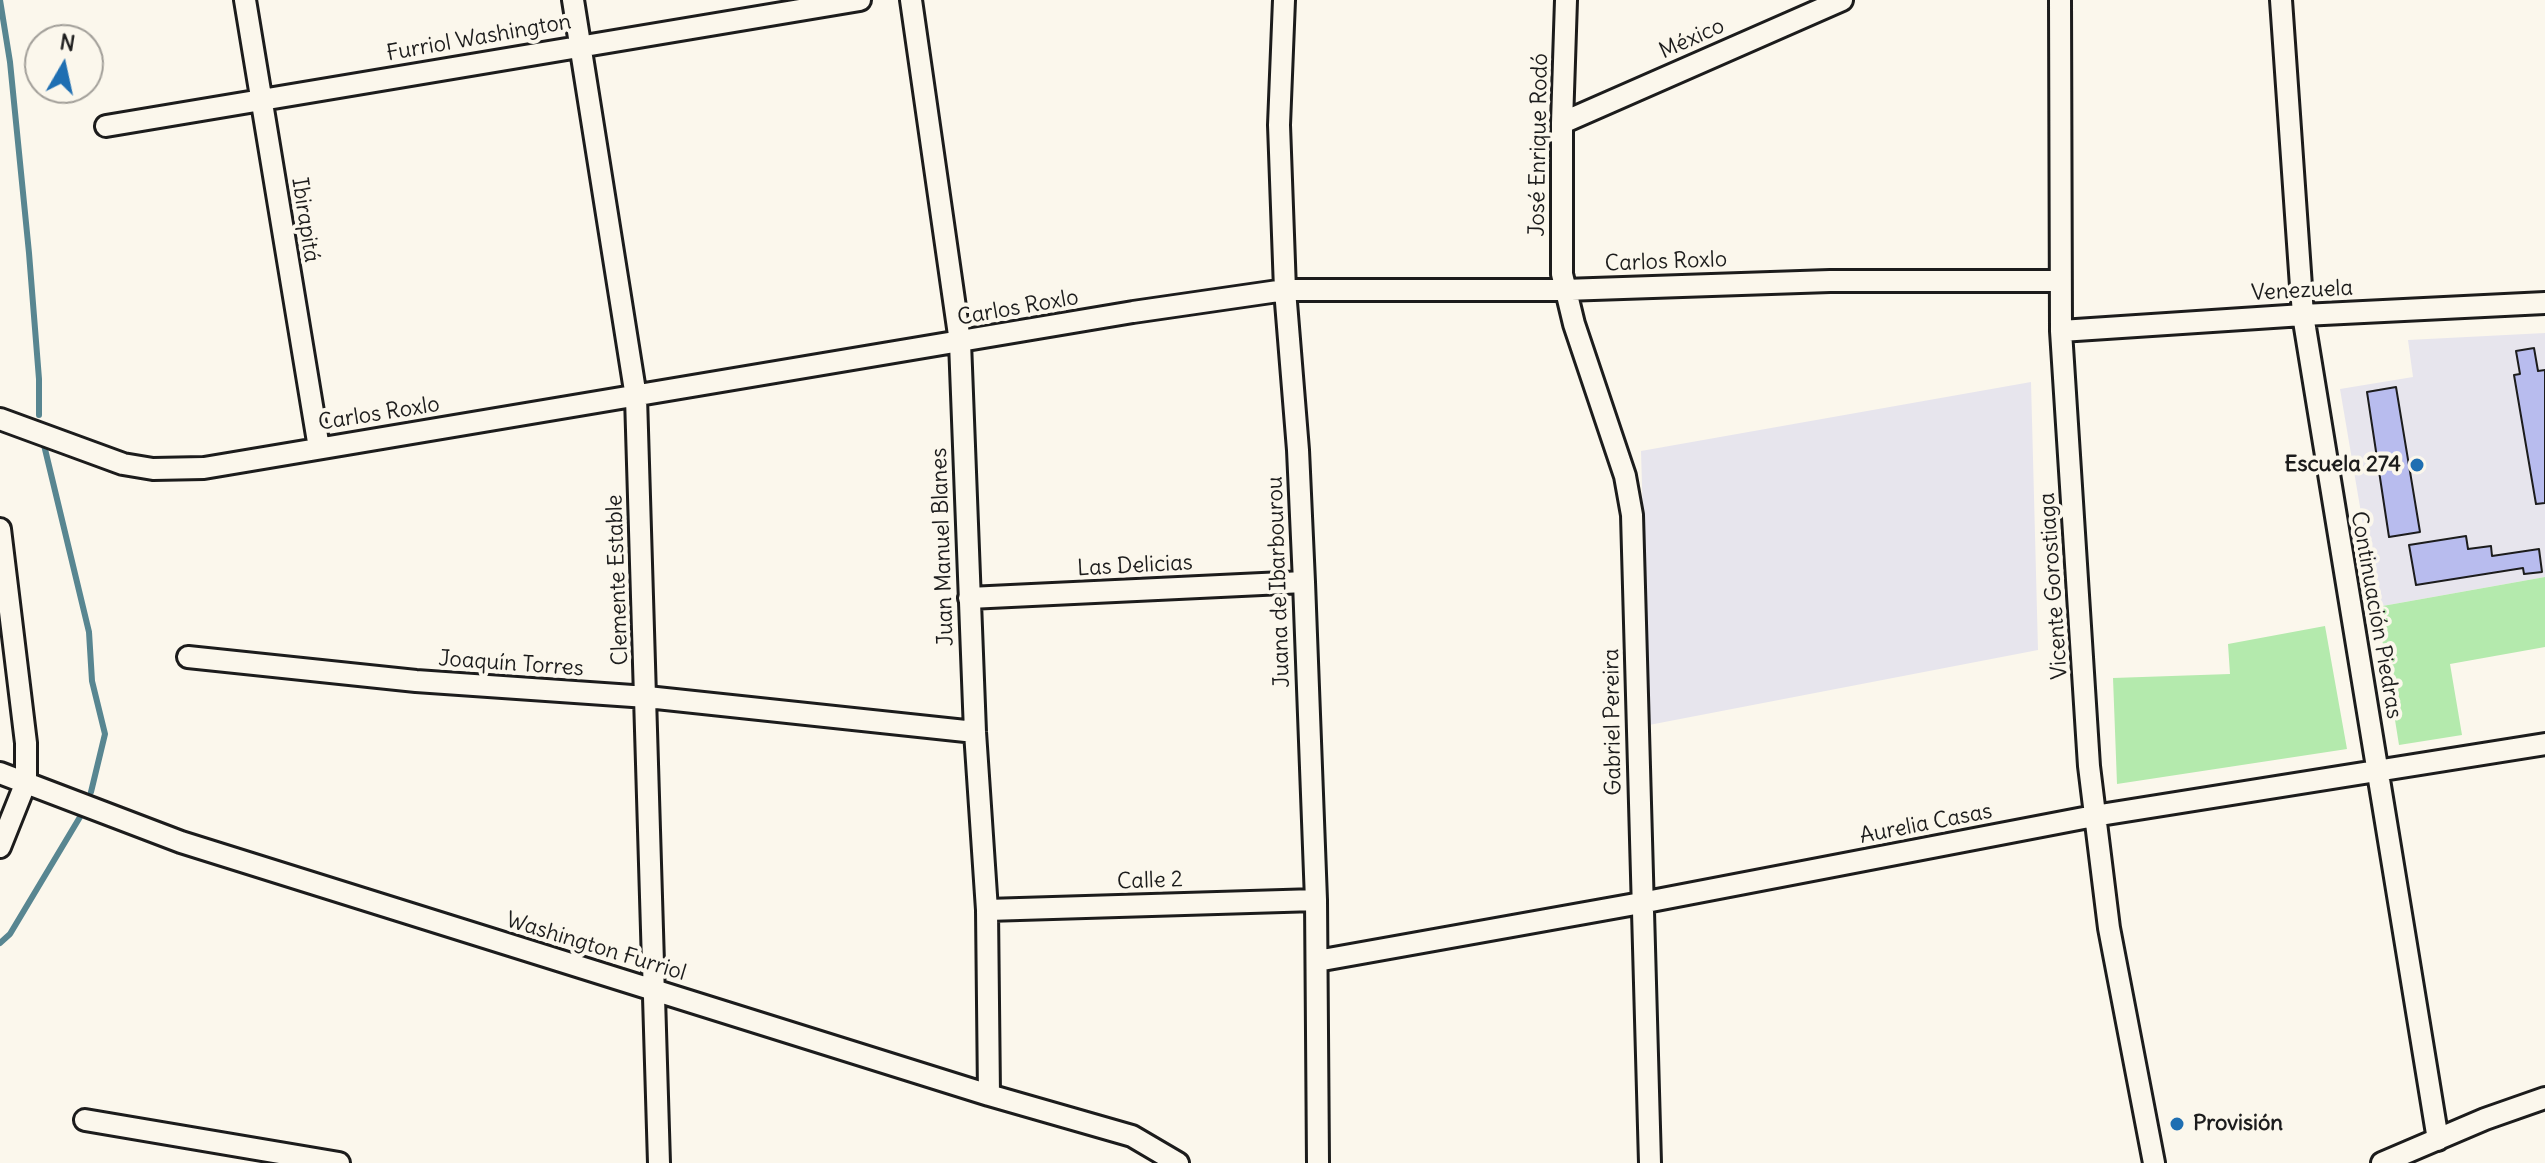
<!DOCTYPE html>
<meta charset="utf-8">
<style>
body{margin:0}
#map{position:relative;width:2545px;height:1163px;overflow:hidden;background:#fbf7ec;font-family:Delius,sans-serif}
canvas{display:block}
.north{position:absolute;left:24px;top:24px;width:80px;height:80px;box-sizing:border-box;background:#fbf7ec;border:2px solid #a29f99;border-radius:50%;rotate:9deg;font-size:22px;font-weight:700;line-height:32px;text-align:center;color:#1c1c1c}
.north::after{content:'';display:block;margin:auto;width:28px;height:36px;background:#1f6fb2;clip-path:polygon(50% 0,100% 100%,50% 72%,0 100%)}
</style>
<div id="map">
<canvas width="2545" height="1163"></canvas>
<div class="north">N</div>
</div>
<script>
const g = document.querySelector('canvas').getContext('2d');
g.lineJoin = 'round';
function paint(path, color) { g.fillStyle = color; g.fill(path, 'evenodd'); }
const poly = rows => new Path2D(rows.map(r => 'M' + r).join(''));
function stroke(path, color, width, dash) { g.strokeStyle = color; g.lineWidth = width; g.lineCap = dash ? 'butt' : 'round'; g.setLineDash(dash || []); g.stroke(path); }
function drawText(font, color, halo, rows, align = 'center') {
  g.font = font + ' Delius,sans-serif'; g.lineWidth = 8; g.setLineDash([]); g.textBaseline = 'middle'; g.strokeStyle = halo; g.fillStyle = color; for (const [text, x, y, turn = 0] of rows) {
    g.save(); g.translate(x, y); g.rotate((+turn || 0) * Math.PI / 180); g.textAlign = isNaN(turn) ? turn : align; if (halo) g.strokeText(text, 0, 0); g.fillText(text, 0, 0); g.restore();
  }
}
paint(poly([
 [2545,333,2545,577,2377,607,2340,389,2413,377,2408,340],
 [2031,382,2038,650,1649,725,1641,451]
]), '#e7e5ed');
paint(poly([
 [2545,577,2545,647,2450,664,2462,735,2399,745,2377,607],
 [2325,626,2347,749,2117,784,2113,678,2230,674,2228,644]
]), '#b4eaad');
stroke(poly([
 [0,0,10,62,29,253,39,379,39,415],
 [44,445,89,632,92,681,105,734,91,792],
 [0,943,10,934,80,817]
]), '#588691', 6);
const building = poly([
 [2534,348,2538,371,2545,370,2545,503,2536,504,2514,375,2520,374,2516,351,2534,348],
 [2396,387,2420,532,2389,537,2367,392,2396,387],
 [2466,536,2468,549,2491,546,2492,556,2539,549,2542,572,2524,574,2523,568,2416,585,2409,545,2466,536]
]);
paint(building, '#b8bcee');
stroke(building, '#1c1c1c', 2);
const minor = poly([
 [245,0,319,448],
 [573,0,636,397,659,1163],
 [911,0,960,342,975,732,987,910,989,1095],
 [1284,0,1279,125,1285,290,1298,450,1304,582,1316,900,1318,1163],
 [1566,0,1562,123,1562,274,1574,324,1625,476,1632,515,1650,1163],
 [2060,0,2061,331,2089,766,2109,928,2154,1163],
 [2281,0,2303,315,2438,1140],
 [1562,123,1842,0],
 [106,126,860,0],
 [2061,331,2303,315,2545,303],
 [0,419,123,464,153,469,204,468,1133,312,1285,290,1564,290,1830,281,2060,281],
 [0,529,26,743,26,782,0,847],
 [969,598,1304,582],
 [188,657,416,681,647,697,975,732],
 [0,773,181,842,989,1095,1132,1136,1178,1163],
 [987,910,1316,900],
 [1317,961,1641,903,2094,816,2545,744],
 [85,1120,339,1163],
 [2382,1163,2485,1119,2545,1098]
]);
stroke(minor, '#1c1c1c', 26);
stroke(minor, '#fbf7ec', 20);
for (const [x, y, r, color] of [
 [2417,465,8,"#1f6fb2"],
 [2177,1124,8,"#1f6fb2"]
]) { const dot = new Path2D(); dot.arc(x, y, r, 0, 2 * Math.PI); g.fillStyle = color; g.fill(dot); stroke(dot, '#fbf7ec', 3); }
drawText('22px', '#1c1c1c', '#fbf7ec', [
 ["Furriol Washington",479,38,-10],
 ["México",1692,39,-24],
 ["José Enrique Rodó",1539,145,-89],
 ["Ibirapitá",305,220,81],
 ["Carlos Roxlo",1666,262,-2],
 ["Venezuela",2302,291,-3],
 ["Carlos Roxlo",1018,308,-10],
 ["Carlos Roxlo",379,414,-9],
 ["Juan Manuel Blanes",943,547,-92],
 ["Las Delicias",1135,566,-3],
 ["Clemente Estable",618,580,-92],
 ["Juana de Ibarbourou",1279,582,-92],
 ["Vicente Gorostiaga",2054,586,-94],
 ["Continuación Piedras",2376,615,80],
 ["Joaquín Torres",511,664,4],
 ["Gabriel Pereira",1613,722,-91],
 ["Aurelia Casas",1926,824,-11],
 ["Calle 2",1150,881,-2],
 ["Washington Furriol",596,947,17]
]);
drawText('bold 22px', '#1c1c1c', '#fbf7ec', [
 ["Escuela 274",2401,465],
 ["Provisión",2193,1124,"left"]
], 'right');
</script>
